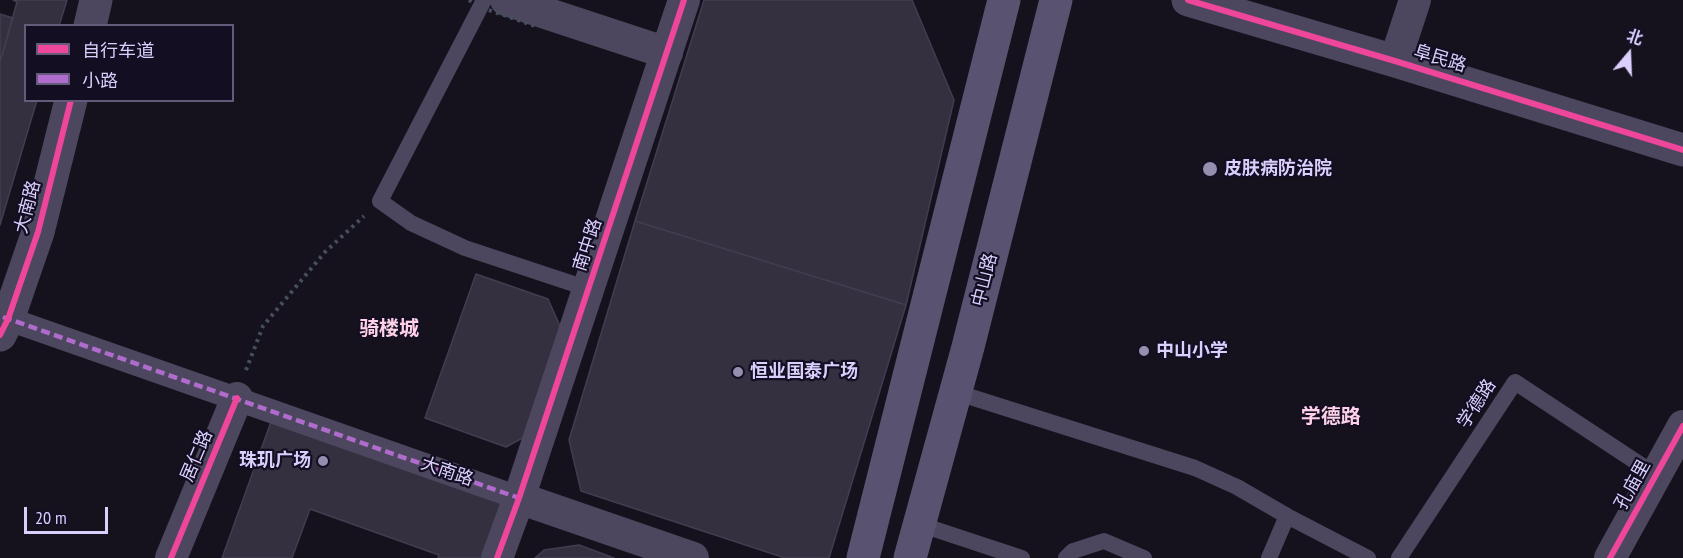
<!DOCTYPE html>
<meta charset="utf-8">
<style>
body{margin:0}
#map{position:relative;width:1683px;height:558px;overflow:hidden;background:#16121d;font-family:"PT Sans Narrow","Noto Sans SC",sans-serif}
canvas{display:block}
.legend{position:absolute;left:24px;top:24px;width:210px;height:78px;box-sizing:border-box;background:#140e22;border:2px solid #645b7a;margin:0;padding:8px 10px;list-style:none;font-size:18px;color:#dbcffe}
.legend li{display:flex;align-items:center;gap:12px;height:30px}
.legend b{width:30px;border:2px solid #645b7a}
.north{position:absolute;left:1599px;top:24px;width:60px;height:60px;-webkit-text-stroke:4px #140e22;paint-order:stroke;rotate:19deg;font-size:16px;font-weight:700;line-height:24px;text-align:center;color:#dbcffe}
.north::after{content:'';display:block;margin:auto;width:21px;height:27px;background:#dbcffe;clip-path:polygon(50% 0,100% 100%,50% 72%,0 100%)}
.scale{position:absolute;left:24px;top:507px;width:84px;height:27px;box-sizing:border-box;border:3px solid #dbcffe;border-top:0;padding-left:8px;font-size:18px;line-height:21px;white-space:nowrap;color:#dbcffe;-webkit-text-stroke:4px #140e22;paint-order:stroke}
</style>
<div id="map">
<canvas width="1683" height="558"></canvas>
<ul class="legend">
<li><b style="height:8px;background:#ed469a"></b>自行车道</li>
<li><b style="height:8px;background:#b06ccc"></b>小路</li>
</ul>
<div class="north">北</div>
<div class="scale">20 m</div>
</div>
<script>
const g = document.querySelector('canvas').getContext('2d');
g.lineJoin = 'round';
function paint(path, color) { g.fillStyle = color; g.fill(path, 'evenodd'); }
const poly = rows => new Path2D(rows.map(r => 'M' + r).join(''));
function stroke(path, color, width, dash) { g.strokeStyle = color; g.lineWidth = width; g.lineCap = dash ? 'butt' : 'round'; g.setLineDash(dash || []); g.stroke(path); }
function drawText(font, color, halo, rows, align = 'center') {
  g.font = font + ' "PT Sans Narrow","Noto Sans SC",sans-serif'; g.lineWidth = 4.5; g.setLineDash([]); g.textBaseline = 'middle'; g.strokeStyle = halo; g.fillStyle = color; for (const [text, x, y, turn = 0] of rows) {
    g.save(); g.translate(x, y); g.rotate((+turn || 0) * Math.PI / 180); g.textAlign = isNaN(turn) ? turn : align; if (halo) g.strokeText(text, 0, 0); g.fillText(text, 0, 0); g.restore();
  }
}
const building = poly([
 [13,0,67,0,59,26,26,26,26,100,37,100,0,225,0,62,17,2,13,0],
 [704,0,912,0,954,100,906,305,635,221,704,0],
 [0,14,13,18,0,62,0,14],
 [635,221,906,305,829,558,785,558,581,491,569,440,635,221],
 [476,274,548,299,564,335,528,435,506,447,425,418,476,274],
 [272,419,505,503,485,558,438,558,439,555,310,509,292,558,222,558,272,419],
 [579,545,614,558,535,558,544,550,579,545]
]);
paint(building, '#34303f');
stroke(building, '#443c51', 1.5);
stroke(poly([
 [246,370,263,326,325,252,364,216]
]), '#464f5e', 4, [3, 4.5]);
stroke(poly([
 [484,0,380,201,411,223,465,248,589,289],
 [955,392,1195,468,1237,487,1287,516],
 [919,524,1022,558],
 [1066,558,1073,551,1104,541,1144,558],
 [1269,558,1287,516,1368,558],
 [1399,558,1515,382,1656,475]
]), '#4c475e', 16);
stroke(poly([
 [0,316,519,498]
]), '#4c475e', 24);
stroke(poly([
 [506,0,667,53],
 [1395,61,1415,0],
 [519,498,693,558],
 [171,558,237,398],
 [497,558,519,498,684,0],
 [1610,558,1683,426]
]), '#4c475e', 32);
stroke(poly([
 [1188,0,1395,61,1683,150],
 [90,26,96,0],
 [0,335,8,319,38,232,71,100]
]), '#4c475e', 33);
stroke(poly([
 [863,558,1004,0],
 [910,558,968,347,1056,0]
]), '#595371', 33);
stroke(poly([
 [469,0,480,7,538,27]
]), '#464f5e', 4, [3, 4.5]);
stroke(poly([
 [3,317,519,498]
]), '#b06ccc', 4.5, [9, 4.5]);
stroke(poly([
 [1188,0,1395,61,1683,150],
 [0,335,8,319,38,232,71,100],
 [171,558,237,398],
 [497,558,519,498,684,0],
 [1610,558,1683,426]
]), '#ed469a', 6);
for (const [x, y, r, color] of [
 [1210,169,8,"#968daf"],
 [1144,351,6,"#968daf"],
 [738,372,6,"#968daf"],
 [323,461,6,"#968daf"]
]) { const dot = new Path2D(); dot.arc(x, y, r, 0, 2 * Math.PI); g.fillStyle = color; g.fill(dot); stroke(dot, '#140e22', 2); }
drawText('18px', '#dbcffe', '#140e22', [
 ["阜民路",1440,59,17],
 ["大南路",28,207,-75],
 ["南中路",588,245,-72],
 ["中山路",985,280,-76],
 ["学德路",1477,404,-57],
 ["居仁路",197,456,-67],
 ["大南路",447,472,19],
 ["孔庙里",1633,485,-61]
]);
drawText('bold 18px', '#dbcffe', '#140e22', [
 ["皮肤病防治院",1224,169],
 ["中山小学",1156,351],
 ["恒业国泰广场",750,372],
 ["珠玑广场",311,461,"right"]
], 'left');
drawText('bold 20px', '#fed1e7', '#140e22', [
 ["骑楼城",389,329],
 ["学德路",1331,417]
]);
</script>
